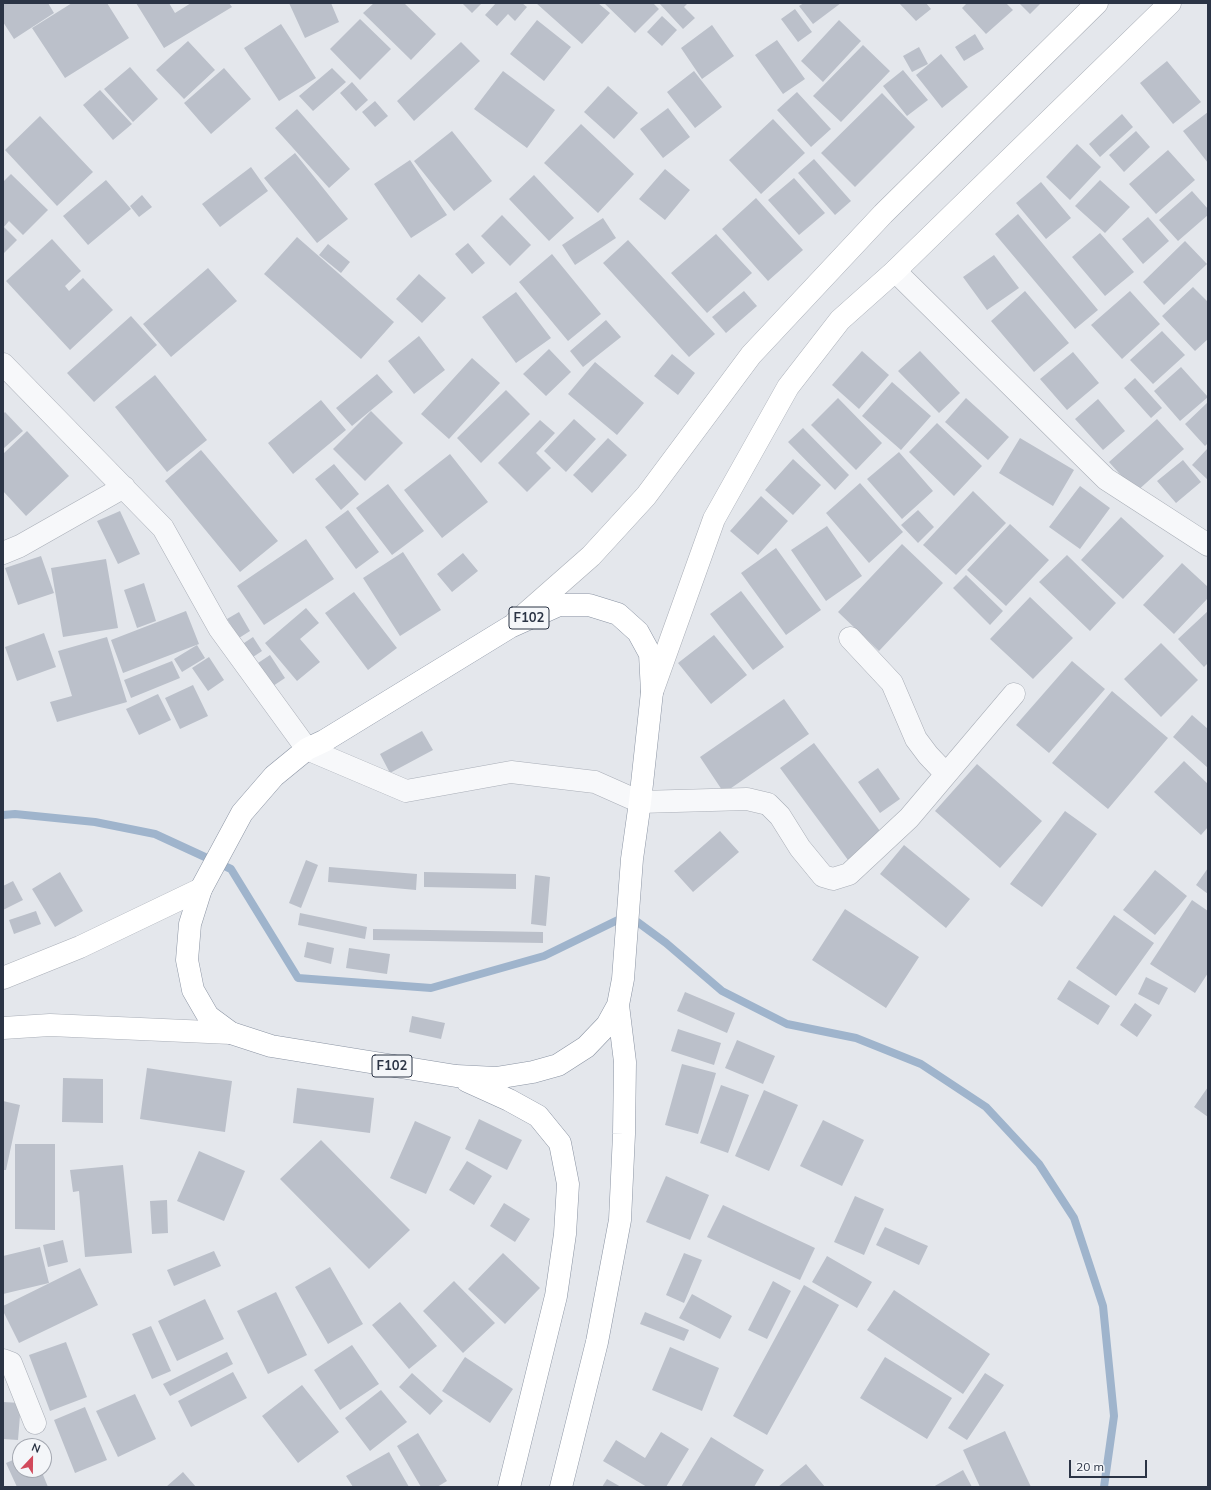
<!DOCTYPE html>
<style>
body{margin:0}
#map{position:relative;width:1211px;height:1490px;overflow:hidden;background:#e4e7ec;font-family:Mulish,sans-serif}
canvas{display:block}
.frame{position:absolute;inset:0;border:4px solid #2b3445;pointer-events:none}
.north{position:absolute;left:12px;top:1438px;width:40px;height:40px;box-sizing:border-box;background:#f4f6f9;border:1px solid #a4a8b1;border-radius:50%;rotate:22deg;font-size:11px;font-weight:700;line-height:16px;text-align:center;color:#2b3445}
.north::after{content:'';display:block;margin:auto;width:14px;height:18px;background:#d1495b;clip-path:polygon(50% 0,100% 100%,50% 72%,0 100%)}
.scale{position:absolute;left:1069px;top:1460px;width:78px;height:18px;box-sizing:border-box;border:2px solid #2b3445;border-top:0;padding-left:5px;font-size:12px;line-height:14px;white-space:nowrap;color:#2b3445;-webkit-text-stroke:3px #f4f6f9;paint-order:stroke}
</style>
<div id="map">
<canvas width="1211" height="1490"></canvas>
<div class="frame"></div>
<div class="north">N</div>
<div class="scale">20 m</div>
</div>
<script>
const g = document.querySelector('canvas').getContext('2d');
g.lineJoin = 'round';
const poly = rows => new Path2D(rows.map(r => 'M' + r).join(''));
function stroke(path, color, width, dash) { g.strokeStyle = color; g.lineWidth = width; g.lineCap = dash ? 'butt' : 'round'; g.setLineDash(dash || []); g.stroke(path); }
function paint(path, color) { g.fillStyle = color; g.fill(path, 'evenodd'); }
function drawText(font, color, halo, rows, align = 'center') {
  g.font = font + ' Mulish,sans-serif'; g.lineWidth = 3; g.setLineDash([]); g.textBaseline = 'middle'; g.strokeStyle = halo; g.fillStyle = color; for (const [text, x, y, turn = 0] of rows) {
    g.save(); g.translate(x, y); g.rotate((+turn || 0) * Math.PI / 180); g.textAlign = isNaN(turn) ? turn : align; if (halo) g.strokeText(text, 0, 0); g.fillText(text, 0, 0); g.restore();
  }
}
stroke(poly([
 [3,815,15,814,95,822,155,834,231,869,298,978,431,988,544,956,628,915,666,943,722,991,787,1024,856,1038,921,1064,986,1107,1039,1164,1074,1218,1103,1306,1114,1416,1104,1487]
]), '#9fb4cc', 8);
paint(poly([
 [3,3,48,3,54,13,14,39,3,22],
 [72,3,107,3,129,38,65,78,32,28],
 [136,3,169,3,175,13,191,3,229,3,232,7,164,48],
 [289,3,331,3,339,22,305,38],
 [374,3,404,3,436,34,411,60,363,13],
 [462,3,482,3,472,13],
 [496,3,522,3,527,7,515,21,508,14,497,26,485,15],
 [536,3,598,3,610,13,582,44],
 [604,3,653,3,659,9,635,33],
 [659,3,688,3,684,7,695,18,683,29],
 [804,3,841,3,813,24,799,6],
 [899,3,926,3,931,9,916,21],
 [967,3,1006,3,1013,10,986,34,962,8],
 [1019,3,1041,3,1030,14],
 [795,9,812,32,798,42,781,19],
 [662,16,677,30,662,46,647,32],
 [360,19,391,49,360,80,330,49],
 [537,20,571,47,544,81,510,54],
 [839,20,861,41,823,82,801,61],
 [281,24,316,78,279,101,244,48],
 [712,25,734,56,702,79,681,48],
 [975,34,984,49,964,61,955,47],
 [777,40,805,79,783,94,755,55],
 [188,41,215,70,184,99,156,70],
 [461,42,480,61,414,121,397,101],
 [863,45,890,71,841,122,813,96],
 [919,47,928,64,912,72,903,56],
 [941,54,968,87,942,108,916,75],
 [1167,61,1201,102,1173,124,1140,83],
 [130,67,158,99,133,122,104,89],
 [224,68,251,99,211,134,184,103],
 [332,68,346,82,313,111,299,96],
 [903,70,928,100,907,116,883,86],
 [503,71,555,110,527,148,474,109],
 [694,71,722,107,695,128,667,92],
 [352,82,368,100,356,111,340,93],
 [608,86,638,113,614,139,584,112],
 [100,90,132,124,113,140,83,105],
 [797,92,831,129,811,147,777,110],
 [882,93,915,127,855,187,821,153],
 [375,101,388,116,375,127,362,112],
 [668,108,690,137,663,158,640,129],
 [297,109,350,169,329,188,275,128],
 [1208,112,1208,163,1183,131],
 [1122,114,1133,127,1100,157,1089,144],
 [40,116,93,172,57,206,5,150],
 [773,119,805,153,761,194,729,160],
 [581,124,634,174,598,213,544,163],
 [452,131,492,181,454,211,414,161],
 [1136,131,1150,147,1124,172,1109,155],
 [1077,144,1101,167,1070,200,1046,177],
 [1168,150,1195,180,1156,214,1129,184],
 [295,153,348,219,317,243,264,178],
 [814,159,851,201,835,215,798,173],
 [410,160,447,215,411,238,374,184],
 [251,167,268,191,220,227,202,204],
 [665,169,690,190,665,220,639,199],
 [11,174,48,210,23,235,9,221,4,227,17,240,3,254,3,182],
 [534,175,574,218,549,241,509,199],
 [794,178,825,213,799,235,768,200],
 [106,180,131,209,88,245,63,216],
 [1100,180,1130,207,1105,233,1075,206],
 [1041,182,1071,218,1046,239,1016,203],
 [1192,191,1208,209,1208,215,1178,241,1159,220],
 [142,195,152,207,139,217,130,206],
 [756,198,803,250,768,281,722,229],
 [1018,214,1098,310,1075,329,995,234],
 [502,215,531,245,510,266,481,236],
 [1148,217,1169,241,1143,264,1122,239],
 [603,218,616,238,575,265,562,245],
 [1100,233,1134,272,1105,296,1072,257],
 [716,234,752,273,707,313,671,273],
 [297,237,394,322,361,359,264,274],
 [52,239,81,271,65,286,69,291,83,278,113,310,70,350,6,281],
 [628,240,715,334,689,357,603,263],
 [1185,241,1207,264,1164,305,1143,282],
 [468,243,485,263,472,274,455,254],
 [328,244,350,262,341,273,319,255],
 [552,254,601,314,568,341,519,282],
 [994,255,1019,288,987,310,963,277],
 [208,268,237,301,171,357,143,324],
 [419,274,446,298,422,323,396,299],
 [1193,287,1208,302,1208,339,1195,351,1162,316],
 [744,291,757,306,726,333,712,317],
 [1025,291,1069,343,1034,372,991,321],
 [1130,291,1160,324,1122,359,1091,325],
 [516,292,551,338,516,363,482,317],
 [131,316,157,345,94,402,67,373],
 [606,320,621,337,583,367,570,351],
 [1162,331,1185,355,1153,384,1130,360],
 [419,336,445,370,414,394,388,361],
 [549,349,571,372,546,396,523,374],
 [862,351,889,375,859,409,832,385],
 [920,351,960,393,939,413,898,371],
 [1073,352,1099,383,1067,410,1040,379],
 [672,354,695,373,678,395,654,376],
 [472,358,500,383,449,439,421,414],
 [595,362,644,403,617,435,568,394],
 [1181,367,1208,397,1180,421,1154,391],
 [377,374,393,392,352,426,336,408],
 [155,375,207,440,167,472,115,407],
 [1135,378,1162,408,1151,418,1124,388],
 [892,382,931,416,901,450,862,416],
 [506,390,530,414,481,463,457,438],
 [838,398,882,443,856,470,811,425],
 [966,398,1009,437,988,460,945,422],
 [1098,399,1125,431,1103,450,1075,419],
 [321,400,346,430,293,474,268,443],
 [1208,402,1208,443,1205,446,1185,424],
 [371,411,403,443,365,481,333,449],
 [5,412,23,431,3,449,3,414],
 [574,419,596,439,566,472,544,451],
 [1157,419,1184,449,1136,492,1109,462],
 [540,420,555,433,536,453,551,468,527,492,498,463],
 [937,423,982,466,954,496,909,452],
 [803,428,849,475,835,490,788,442],
 [27,431,69,476,26,516,3,491,3,454],
 [608,438,627,455,592,493,573,475],
 [1020,438,1074,470,1053,506,999,473],
 [1208,448,1208,480,1192,465],
 [201,450,278,541,240,572,165,481],
 [899,452,933,491,902,519,867,479],
 [450,454,488,502,442,538,404,490],
 [793,459,821,485,793,515,765,490],
 [1183,460,1201,482,1176,503,1157,481],
 [334,464,359,494,341,510,315,479],
 [860,483,903,532,869,563,826,513],
 [388,484,424,531,392,555,356,508],
 [1080,486,1110,508,1080,549,1049,527],
 [973,491,1006,523,956,575,923,545],
 [761,496,788,521,758,555,730,531],
 [348,510,379,552,356,569,325,527],
 [918,510,934,527,918,543,901,525],
 [120,511,140,554,118,564,97,521],
 [1121,517,1164,556,1123,599,1081,560],
 [1010,524,1049,560,1006,606,967,570],
 [827,526,862,576,826,601,791,550],
 [306,539,334,579,264,625,237,586],
 [902,544,943,583,879,651,838,612],
 [776,548,821,610,786,635,741,573],
 [403,552,441,610,400,636,363,578],
 [463,553,478,571,452,592,437,574],
 [1067,555,1116,603,1090,631,1039,582],
 [41,556,54,593,18,605,5,568],
 [106,559,118,628,63,637,51,568],
 [1182,563,1208,587,1208,598,1174,634,1143,605],
 [966,575,1003,611,990,625,953,588],
 [144,583,156,621,137,628,124,590],
 [741,591,784,647,753,670,710,614],
 [354,592,397,648,368,670,325,613],
 [1030,597,1073,638,1033,679,990,639],
 [306,608,319,623,300,639,320,662,297,681,265,643],
 [186,611,199,644,123,673,111,640],
 [1208,611,1208,663,1204,667,1178,639],
 [239,612,250,631,239,638,227,619],
 [44,633,56,667,17,681,5,647],
 [714,635,747,675,711,704,678,663],
 [107,637,127,702,57,722,50,702,72,696,58,651],
 [253,637,262,651,247,661,238,647],
 [1161,643,1198,680,1161,717,1124,679],
 [197,645,205,658,182,672,174,659],
 [270,655,285,678,267,690,252,667],
 [209,657,224,680,208,691,192,668],
 [172,661,180,678,131,698,124,680],
 [1072,661,1105,689,1049,753,1016,725],
 [193,685,208,716,180,729,165,698],
 [1112,691,1168,738,1108,809,1052,763],
 [158,694,171,720,139,735,126,709],
 [784,699,809,734,724,793,700,757],
 [1192,715,1208,729,1208,768,1173,737],
 [422,731,433,750,390,773,380,754],
 [814,743,883,835,848,860,780,768],
 [1184,761,1208,784,1208,827,1201,835,1154,792],
 [977,764,1042,821,1000,868,935,811],
 [878,768,900,799,880,813,858,782],
 [1065,811,1097,834,1042,907,1010,884],
 [720,831,739,852,693,892,674,871],
 [904,845,970,899,946,928,880,874],
 [306,860,318,865,301,908,289,903],
 [329,867,417,874,416,890,328,882],
 [1208,868,1208,894,1196,885],
 [1155,870,1187,896,1155,935,1123,910],
 [60,872,83,911,55,927,32,889],
 [424,872,516,874,516,889,424,887],
 [535,875,550,877,546,926,531,924],
 [13,881,23,900,3,910,3,886],
 [1192,900,1208,911,1208,973,1195,993,1150,964],
 [845,909,919,957,886,1008,812,960],
 [36,911,41,924,14,934,9,920],
 [300,913,367,927,365,939,298,925],
 [1114,915,1154,943,1116,996,1076,968],
 [373,929,543,932,543,943,373,940],
 [307,942,334,948,331,964,304,957],
 [349,948,390,954,387,974,346,968],
 [1146,977,1168,988,1159,1005,1138,994],
 [1069,980,1110,1006,1098,1025,1057,999],
 [685,992,735,1013,727,1033,677,1011],
 [1135,1003,1152,1015,1137,1037,1120,1025],
 [412,1016,445,1023,441,1039,409,1032],
 [678,1029,721,1043,714,1065,671,1051],
 [737,1040,775,1056,763,1084,725,1068],
 [682,1064,716,1073,698,1134,665,1125],
 [147,1068,232,1081,225,1132,140,1119],
 [63,1078,103,1079,103,1123,62,1122],
 [721,1085,749,1095,728,1153,700,1143],
 [1208,1087,1208,1117,1194,1107],
 [297,1088,374,1098,370,1133,293,1123],
 [764,1090,798,1105,769,1171,735,1156],
 [3,1101,20,1105,6,1170,3,1170],
 [479,1119,522,1140,507,1170,465,1149],
 [823,1120,864,1140,842,1186,800,1166],
 [415,1121,451,1137,426,1194,390,1178],
 [321,1140,410,1230,369,1269,280,1179],
 [15,1144,55,1144,55,1230,15,1229],
 [199,1151,245,1171,224,1221,177,1201],
 [467,1161,492,1176,474,1205,449,1190],
 [123,1165,132,1253,85,1257,79,1191,73,1192,70,1170],
 [666,1176,709,1195,690,1240,646,1222],
 [855,1196,884,1209,864,1255,834,1242],
 [167,1200,168,1233,152,1234,150,1201],
 [504,1203,530,1219,515,1242,490,1226],
 [723,1205,815,1248,800,1280,707,1237],
 [885,1227,928,1246,919,1265,876,1245],
 [63,1240,68,1262,48,1267,43,1245],
 [40,1247,49,1283,3,1294,3,1256],
 [214,1251,221,1266,174,1286,167,1270],
 [503,1253,540,1288,505,1324,468,1289],
 [684,1253,702,1260,684,1303,666,1295],
 [827,1256,872,1282,857,1308,812,1282],
 [330,1267,363,1324,328,1344,295,1287],
 [80,1268,98,1305,19,1343,3,1311,3,1306],
 [454,1281,495,1323,463,1353,423,1311],
 [773,1281,791,1291,767,1339,748,1330],
 [804,1285,839,1305,767,1435,733,1416],
 [894,1290,990,1354,963,1394,867,1330],
 [276,1292,307,1355,268,1374,237,1311],
 [692,1294,732,1316,720,1339,679,1318],
 [205,1299,224,1339,177,1361,158,1321],
 [400,1302,437,1346,409,1369,372,1325],
 [645,1312,689,1330,684,1341,640,1324],
 [151,1326,171,1371,152,1379,132,1334],
 [66,1342,87,1397,50,1411,29,1355],
 [352,1345,379,1384,340,1410,314,1370],
 [670,1347,719,1368,702,1411,652,1390],
 [227,1352,233,1364,170,1396,163,1384],
 [465,1357,513,1389,490,1423,442,1391],
 [885,1357,952,1398,927,1439,860,1398],
 [233,1372,247,1398,191,1427,178,1401],
 [412,1373,443,1401,430,1415,399,1387],
 [985,1373,1004,1385,967,1440,948,1428],
 [302,1385,339,1432,298,1463,262,1416],
 [381,1390,407,1422,370,1451,345,1418],
 [135,1394,156,1439,118,1457,96,1411],
 [3,1402,21,1403,18,1440,3,1439],
 [85,1407,107,1460,75,1473,54,1420],
 [1005,1431,1031,1487,980,1487,963,1450],
 [661,1432,689,1449,666,1487,647,1487,603,1461,616,1440,645,1458],
 [418,1433,447,1481,437,1487,421,1487,397,1446],
 [711,1437,764,1470,754,1487,681,1487],
 [389,1452,409,1487,353,1487,346,1476],
 [20,1457,20,1470,41,1470,48,1487,17,1487,6,1463],
 [806,1464,825,1487,778,1487],
 [963,1470,972,1487,933,1487],
 [183,1472,196,1487,166,1487],
 [607,1479,621,1487,602,1487]
]), '#bbc0ca');
const street = poly([
 [895,271,1106,479,1208,545],
 [3,364,163,528,219,628,307,749,406,791,511,772,595,782,640,802,747,799,768,804,780,816,800,848,823,876,833,879,849,874,909,818,1014,694],
 [3,553,20,546,124,487],
 [850,638,892,683,916,739,928,755,946,774],
 [3,1360,11,1363,35,1423]
]);
const secondary = poly([
 [516,622,591,556,646,496,751,355,883,214,1097,3],
 [652,692,714,519,788,387,840,320,895,271,1170,3],
 [3,978,80,947,201,889],
 [3,1028,50,1025,231,1033]
]);
const highway = poly([
 [559,605,589,605,618,614,638,632,650,654,652,692,640,802,632,859,623,979,618,1005,607,1025,586,1047,558,1065,533,1072,496,1078,456,1076,271,1046,231,1033,208,1016,193,990,187,960,190,924,201,889,242,813,274,776,307,749,324,741,510,627,559,605],
 [467,1081,509,1100,538,1116,560,1143,568,1184,565,1234,556,1296,509,1487],
 [561,1487,597,1342,620,1220,624,1134,625,1062,618,1005]
]);
stroke(street, '#a9aeb7', 23);
stroke(secondary, '#a9aeb7', 23);
stroke(highway, '#8b94a3', 23);
stroke(street, '#f7f8fa', 22);
stroke(secondary, '#fff', 22);
stroke(highway, '#fff', 22);
for (const [x, y, w] of [
 [529,618,40],
 [392,1066,40]
]) { const box = new Path2D(); box.roundRect(x - w / 2, y - 11, w, 22, 3); g.fillStyle = '#f4f6f9'; g.fill(box); stroke(box, '#2b3445', 1); }
drawText('bold 13px', '#2b3445', null, [
 ["F102",529,618],
 ["F102",392,1066]
]);
</script>
